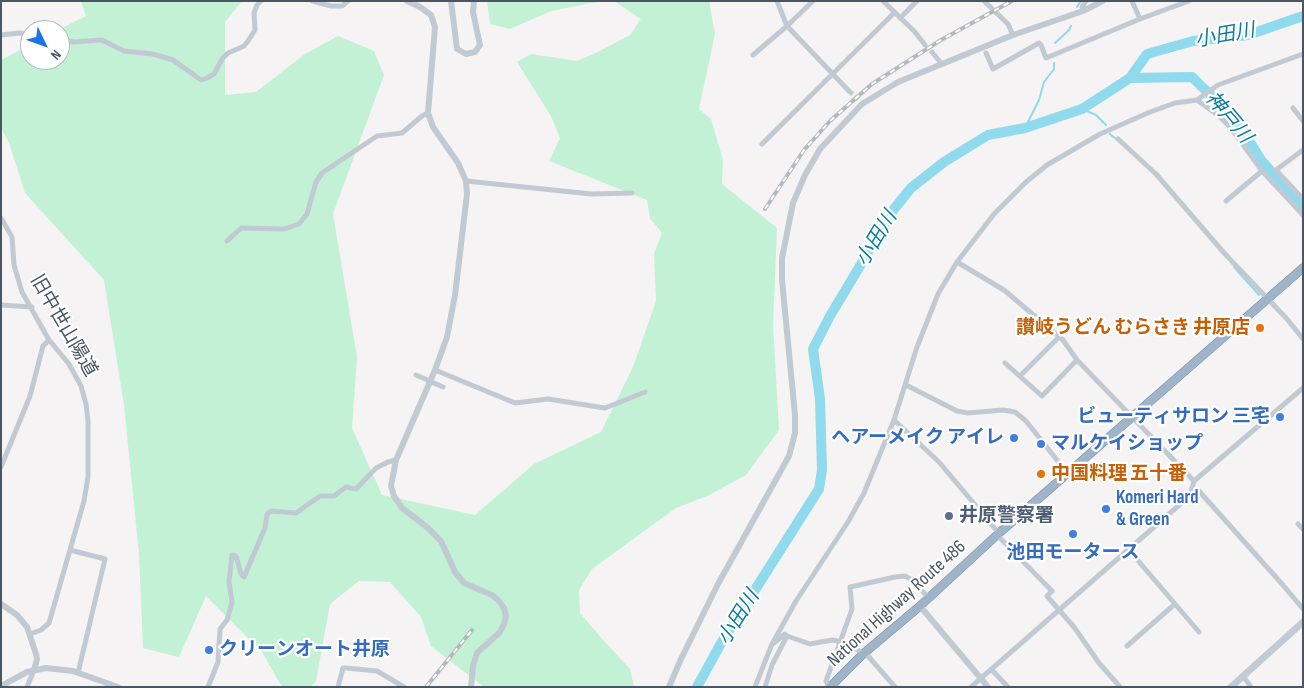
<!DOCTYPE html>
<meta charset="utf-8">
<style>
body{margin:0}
#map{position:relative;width:1304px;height:688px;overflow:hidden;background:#f5f3f3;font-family:"Sofia Sans Condensed",sans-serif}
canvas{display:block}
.frame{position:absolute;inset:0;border:2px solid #4a5661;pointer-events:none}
.north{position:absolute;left:20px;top:20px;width:50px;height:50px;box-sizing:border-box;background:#fff;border:1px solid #b7bbc0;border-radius:50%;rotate:132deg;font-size:14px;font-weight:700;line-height:20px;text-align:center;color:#4a5661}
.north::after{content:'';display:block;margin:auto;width:18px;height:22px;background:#1a73e8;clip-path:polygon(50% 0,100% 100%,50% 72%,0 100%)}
</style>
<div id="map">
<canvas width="1304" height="688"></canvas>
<div class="frame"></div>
<div class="north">N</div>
</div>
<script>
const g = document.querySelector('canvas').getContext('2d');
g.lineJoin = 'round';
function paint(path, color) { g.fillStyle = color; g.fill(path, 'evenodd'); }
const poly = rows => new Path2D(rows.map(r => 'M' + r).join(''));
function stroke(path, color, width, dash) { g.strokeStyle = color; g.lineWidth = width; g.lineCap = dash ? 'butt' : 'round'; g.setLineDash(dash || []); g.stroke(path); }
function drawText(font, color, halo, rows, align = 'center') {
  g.font = font + ' "Sofia Sans Condensed","Noto Sans JP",sans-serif'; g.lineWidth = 4.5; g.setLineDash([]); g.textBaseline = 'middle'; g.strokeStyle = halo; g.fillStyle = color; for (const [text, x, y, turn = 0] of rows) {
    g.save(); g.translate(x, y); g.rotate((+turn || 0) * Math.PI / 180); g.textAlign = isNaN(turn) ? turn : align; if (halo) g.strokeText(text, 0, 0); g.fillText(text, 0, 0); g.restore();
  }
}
paint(poly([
 [81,1,242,1,225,22,225,95,256,92,305,54,338,36,374,51,384,75,333,214,357,357,352,428,382,495,475,515,534,464,601,432,633,367,656,301,654,254,662,233,650,218,647,200,549,161,560,138,551,116,517,62,531,54,577,61,596,53,630,35,641,19,614,1,709,1,715,34,699,109,711,119,723,160,722,184,777,228,773,326,779,430,746,475,707,496,676,508,592,569,579,590,580,613,604,641,630,669,634,687,484,687,431,646,421,617,390,582,359,581,330,604,316,681,311,687,282,687,262,652,206,596,179,657,143,648,139,554,124,405,104,280,25,193,9,143,1,128,1,60,30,45,30,60,60,60,60,30,58,30,86,16],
 [487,1,602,1,551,11,510,29,490,24]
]), '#c3f1d5');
stroke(poly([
 [1077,7,1081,1],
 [1055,43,1069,30,1071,26],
 [1082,109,1096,115,1106,125],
 [1025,128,1039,100,1044,82,1054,69,1054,63],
 [1110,134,1117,140],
 [1234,267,1259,295]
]), '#90daee', 2);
stroke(poly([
 [1130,78,1192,77,1227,111,1243,131,1261,160,1303,207],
 [697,687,720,645,819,489,822,470,820,399,813,349,830,316,894,209,911,188,944,162,988,135,1025,128,1082,109,1130,78,1147,54,1193,41,1248,35,1303,16]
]), '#90daee', 10);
stroke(poly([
 [849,91,860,101]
]), '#caccce', 5, [5, 2.5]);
const trunk = poly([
 [830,687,863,654,920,606,998,534,1303,268]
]);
stroke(trunk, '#7690ad', 9);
stroke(poly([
 [312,1,331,6,342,6,348,1],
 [777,1,787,26,849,91],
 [883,1,915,32,925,45],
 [984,1,1008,24,1013,35],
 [1132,1,1140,19,1189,1],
 [1083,11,1082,7,1086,1],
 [900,18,917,1],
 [1,35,19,33,30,34],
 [60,39,74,42,102,40,124,51,153,54,173,60,201,80,207,78,214,74,222,59,228,53,244,46,248,41,255,30,254,13,257,5,261,1],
 [932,52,941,63],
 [986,53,993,69,1039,43,1041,45,1046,58,1140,19],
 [753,55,787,26,813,1],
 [1197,100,1219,116,1231,128,1262,171,1303,215],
 [1293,108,1303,121],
 [1118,139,1156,174,1225,254,1287,319,1303,339],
 [762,144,894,13],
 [1303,150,1276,170,1303,199],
 [466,181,591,194,632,193],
 [1226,201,1262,171],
 [1,218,12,237,14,265,22,292,49,340,69,364,81,386,86,404,88,421,88,477,84,501,49,623,41,630,30,634],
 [227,241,241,228,284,229,299,224,307,214,316,182,322,173,377,136,402,133,422,116,428,113],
 [957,262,1004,290,1063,340,1077,360,1194,481],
 [1,305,32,307],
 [1005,363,1042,396,1077,360],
 [435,370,515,403,548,399,605,408,645,392],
 [1020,376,1059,337],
 [906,385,957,411,968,413,1003,410,1015,412,1026,421,1068,474],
 [894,420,939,462,997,531,1000,538,1052,591,1047,596,1074,627,1099,663,1120,687],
 [1,467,30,396,43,346,49,340],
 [1192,489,1199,491,1282,584,1303,609],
 [1298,524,1303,529],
 [70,550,105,559,78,673],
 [1129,550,1199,632],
 [774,643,785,634,787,636],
 [1127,646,1175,604],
 [991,669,1008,687],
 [1243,676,1251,687],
 [27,687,34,670],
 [208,687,218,662,220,629,227,620,232,602,229,582,232,555,236,556,241,574,244,577,265,528,267,514,271,511,296,513,320,496,334,496,346,487,356,489,376,468,388,462,396,460],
 [338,687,343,668,346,668,377,671,404,687],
 [755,687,772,644,796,601,848,522,864,493,894,420,917,347,938,294,957,262,994,214,1026,182,1047,165,1100,134,1150,112,1175,103,1197,100,1218,85,1303,54],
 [765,687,772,665,787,636,810,644,832,640,843,642,868,656,895,687],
 [830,687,826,681,852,609,850,587,895,577,905,576,912,580,928,597],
 [971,687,1185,500,1191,492,1194,481,1303,388]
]), '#c1cad2', 5);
stroke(poly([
 [407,1,420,7,431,15,435,27,428,113,433,127,458,163,466,181,467,194,455,295,447,337,435,370,396,460,391,486,394,496,402,508,428,528,441,541,455,572,464,583,492,595,498,600,504,608,506,616,504,624,500,632,477,653,473,666,471,687],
 [451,1,457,49,466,54,475,52,480,45,473,12,474,1],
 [1,604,17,615,27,627,36,654,37,659,34,670],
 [920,606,988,687],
 [1,686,27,672,46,668,73,671,118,687],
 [669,687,681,659,718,584,789,456,795,433,795,415,782,280,782,258,793,203,805,175,820,149,862,104,898,82,1013,35,1083,11,1103,1]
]), '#c1cad2', 6);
stroke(poly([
 [1231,687,1303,622]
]), '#c1cbd6', 7);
stroke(trunk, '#9fb4c9', 8);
const rail = poly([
 [765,209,804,150,830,121,872,84,941,40,1012,1],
 [426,687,472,630]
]);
stroke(rail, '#b5b8bd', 4);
stroke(rail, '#fff', 2, [5.5]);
stroke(poly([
 [416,375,443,387]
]), '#c1cad2', 5);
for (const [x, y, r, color] of [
 [1260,328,5,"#e8710a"],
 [1280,417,5,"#3f7fe0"],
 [1014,438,5,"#3f7fe0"],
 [1041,444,5,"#3f7fe0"],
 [1041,474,5,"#e8710a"],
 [1106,509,5,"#3f7fe0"],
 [949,516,5,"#5c6f8a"],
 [1073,534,5,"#3f7fe0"],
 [209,650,5,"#3f7fe0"]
]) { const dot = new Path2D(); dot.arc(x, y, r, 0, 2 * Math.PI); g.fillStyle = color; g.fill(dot); stroke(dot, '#fff', 2); }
drawText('19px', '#4a5661', '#fff', [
 ["旧中世山陽道",63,326,60],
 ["National Highway Route 486",897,604,-42]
]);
drawText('bold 19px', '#c56008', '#fff', [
 ["讃岐うどん むらさき 井原店",1250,328],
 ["中国料理 五十番",1051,474,"left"]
], 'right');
drawText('bold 19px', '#366cbe', '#fff', [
 ["ビューティサロン 三宅",1270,417,"right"],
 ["ヘアーメイク アイレ",1004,438,"right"],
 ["マルケイショップ",1051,444],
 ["Komeri Hard",1116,498],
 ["& Green",1116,520],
 ["池田モータース",1073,553,"center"],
 ["クリーンオート井原",219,650]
], 'left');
drawText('bold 19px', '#4e5e75', '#fff', [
 ["井原警察署",959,516]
], 'left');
drawText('italic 20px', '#0c7c9b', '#fff', [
 ["小田川",1225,36,-10],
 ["神戸川",1228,118,50],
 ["小田川",877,239,-59],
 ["小田川",739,618,-58]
]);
</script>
